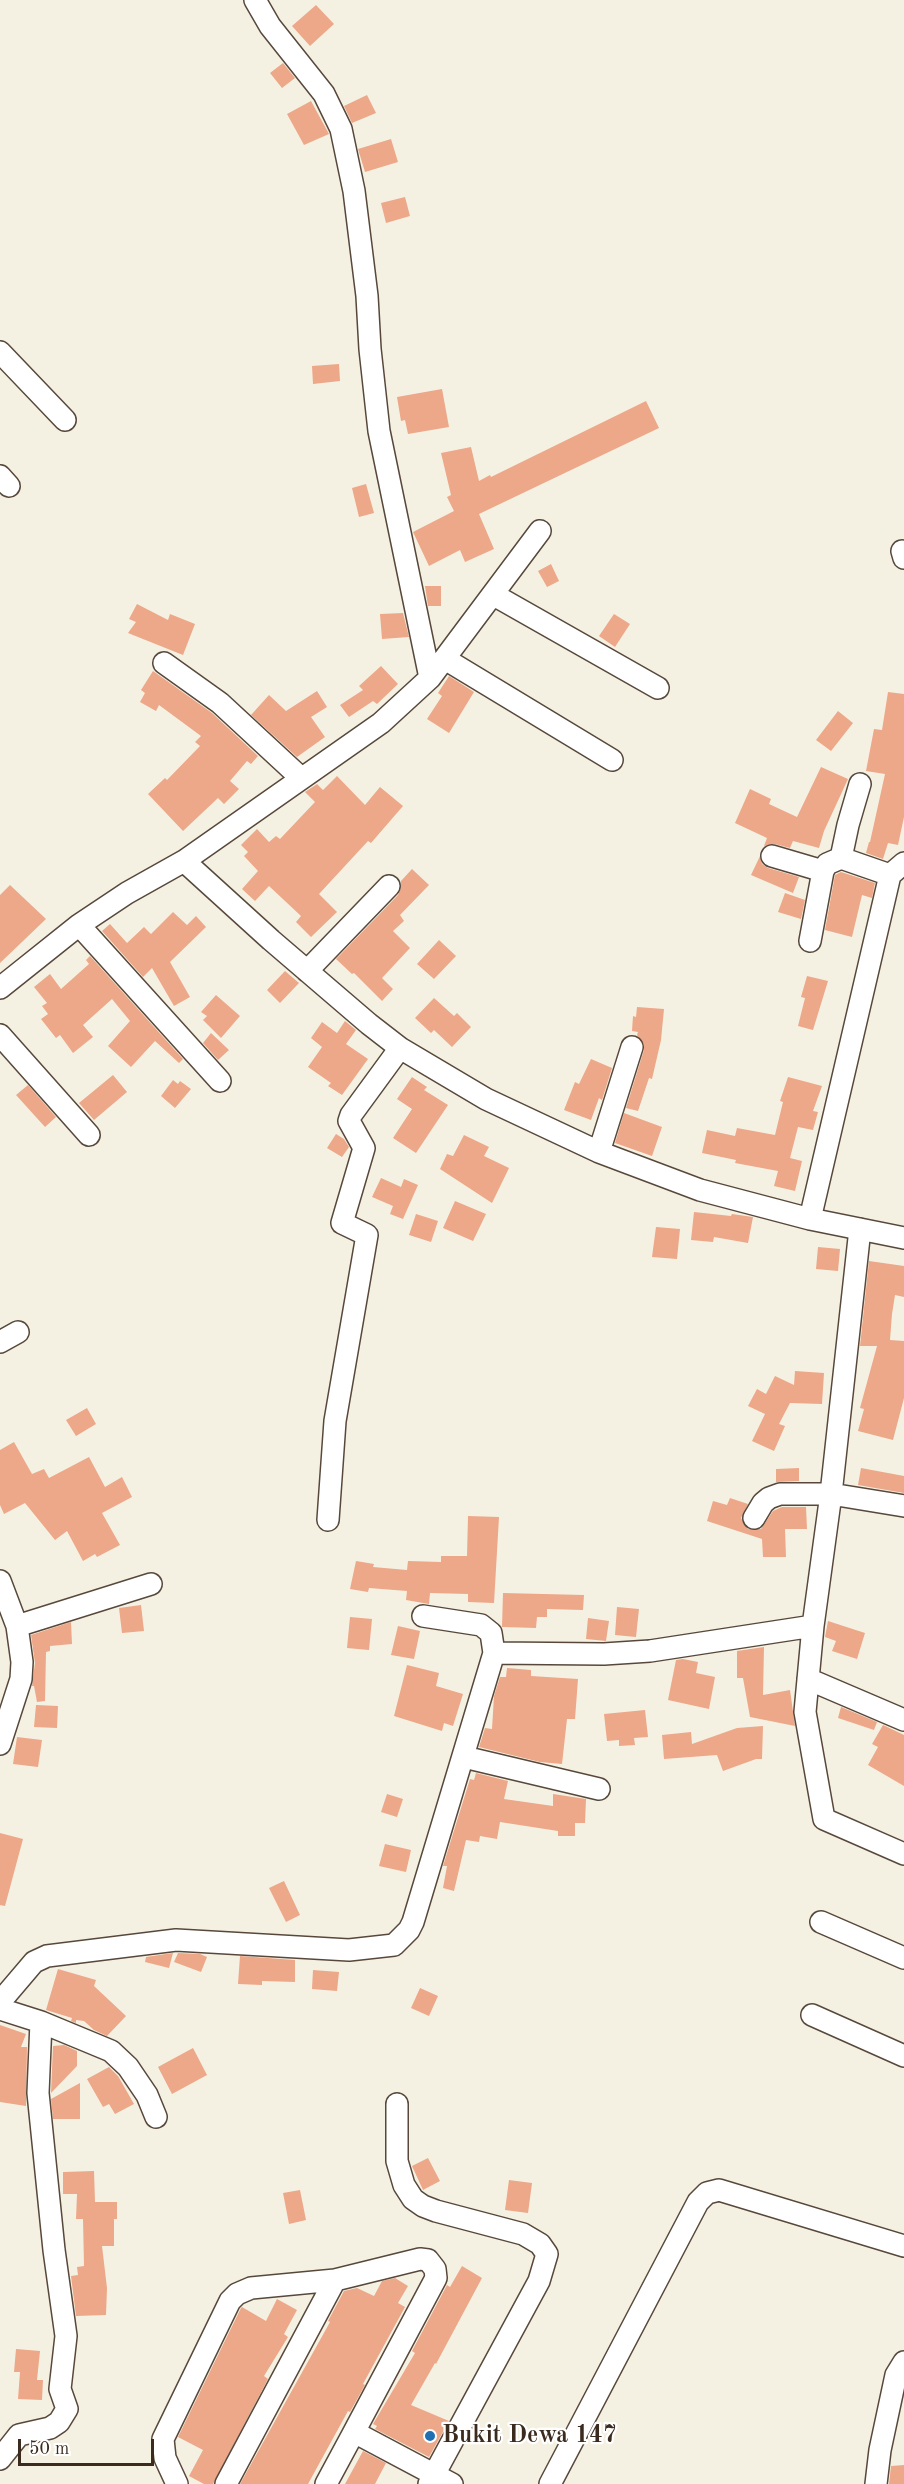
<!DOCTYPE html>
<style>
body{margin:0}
#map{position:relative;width:904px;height:2484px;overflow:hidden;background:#f5f1e2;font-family:"Old Standard TT",serif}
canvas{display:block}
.scale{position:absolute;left:18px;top:2439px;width:136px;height:27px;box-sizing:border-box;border:3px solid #3b2a1e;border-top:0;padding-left:8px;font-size:18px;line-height:21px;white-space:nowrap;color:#3b2a1e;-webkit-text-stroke:4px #fff;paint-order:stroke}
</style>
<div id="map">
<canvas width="904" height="2484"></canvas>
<div class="scale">50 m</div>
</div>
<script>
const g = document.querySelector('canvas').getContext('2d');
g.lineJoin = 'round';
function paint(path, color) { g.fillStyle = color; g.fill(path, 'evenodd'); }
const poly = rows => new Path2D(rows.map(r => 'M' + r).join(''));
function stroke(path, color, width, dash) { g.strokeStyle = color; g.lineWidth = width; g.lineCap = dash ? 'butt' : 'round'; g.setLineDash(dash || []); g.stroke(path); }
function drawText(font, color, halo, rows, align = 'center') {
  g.font = font + ' "Old Standard TT",serif'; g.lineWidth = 4.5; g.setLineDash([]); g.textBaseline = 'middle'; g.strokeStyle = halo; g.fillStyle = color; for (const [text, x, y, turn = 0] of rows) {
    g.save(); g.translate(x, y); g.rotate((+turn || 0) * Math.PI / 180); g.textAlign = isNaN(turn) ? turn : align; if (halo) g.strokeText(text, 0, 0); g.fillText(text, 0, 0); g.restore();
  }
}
paint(poly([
 [316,5,334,24,310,46,292,26],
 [283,63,295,78,282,88,270,73],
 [367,95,376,113,352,123,344,106],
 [311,101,329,134,304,145,287,114],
 [391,139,398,162,365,172,358,149],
 [405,197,410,216,386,223,381,203],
 [339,364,340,381,313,384,312,366],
 [442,389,449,427,408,434,405,420,401,421,397,397],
 [646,401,659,428,479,514,494,549,465,562,460,550,429,566,413,532,454,511,447,497,451,495,441,453,471,447,479,481,490,475,491,477],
 [366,484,374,513,359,517,352,488],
 [551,564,559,581,547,587,538,571],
 [425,586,441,586,441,606,428,606],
 [137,604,168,620,170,614,195,624,183,655,128,633,136,622,129,619],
 [403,613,409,637,382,639,380,614],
 [614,614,630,624,615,647,599,636],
 [381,666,398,684,377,704,373,701,349,717,340,705,363,690,359,686],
 [153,671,212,713,258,756,251,764,247,761,230,781,239,789,224,804,218,798,183,831,148,794,165,778,167,780,200,746,195,742,201,736,159,705,156,711,140,702,145,693,141,690],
 [449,676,474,692,449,733,427,719,442,696,438,693],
 [317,691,327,707,311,717,325,737,297,757,251,715,269,695,286,711],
 [888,692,904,694,904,817,898,845,888,843,883,859,866,853,869,842,870,842,885,774,866,771,874,729,882,730],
 [838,711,853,723,831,751,816,740],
 [821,767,848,779,824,831,819,848,793,841,790,848,775,844,764,846,767,838,735,823,750,789,771,799,769,804,797,817],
 [337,776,365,805,380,787,403,806,371,843,368,841,319,894,337,912,311,937,296,922,301,916,269,886,255,901,242,889,258,871,244,856,248,852,241,845,257,829,269,842,276,836,280,839,315,802,305,792,317,784,323,790],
 [760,856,762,864,768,868,799,877,793,893,751,875],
 [412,869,429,885,400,915,404,921,393,931,410,948,382,978,393,989,382,1001,354,973,352,974,336,959,398,895,401,888,401,881],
 [841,872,875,883,872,898,862,895,852,937,825,930,835,875],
 [10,885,46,919,0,963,0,895],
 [785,893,805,900,801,919,778,912],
 [173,912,187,925,196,916,206,927,170,962,190,997,174,1006,152,968,143,977,102,931,110,924,127,943,144,927,151,934],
 [439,940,456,956,434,979,417,964],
 [90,956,183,1059,179,1063,155,1041,131,1067,108,1046,130,1021,112,999,83,1025,93,1037,73,1053,60,1035,56,1038,41,1019,48,1014,42,1006,47,1003,34,987,50,974,61,989,89,964,86,960],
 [285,971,299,983,280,1003,267,990],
 [807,976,828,981,813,1030,798,1026,805,998,801,997],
 [216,995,240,1016,221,1038,203,1020,207,1016,201,1012],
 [434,998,454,1016,457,1013,471,1027,452,1047,434,1030,431,1033,415,1018],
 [637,1007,664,1009,661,1040,652,1079,649,1078,638,1111,626,1108,644,1050,644,1044,637,1035,638,1032,632,1031,633,1016,636,1017],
 [345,1021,356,1030,346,1044,368,1059,342,1095,328,1086,331,1083,308,1067,322,1047,311,1038,322,1022,337,1033],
 [211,1033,229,1050,218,1060,203,1043],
 [591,1059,612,1068,602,1100,599,1098,591,1120,564,1110,575,1082,579,1084],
 [113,1075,127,1092,94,1120,79,1103],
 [412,1077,427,1087,424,1090,448,1105,416,1153,393,1138,412,1109,397,1099],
 [788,1077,822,1086,813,1111,818,1112,813,1130,798,1127,790,1158,802,1161,795,1191,774,1186,778,1171,735,1163,736,1160,702,1153,707,1130,735,1136,737,1128,775,1135,783,1102,780,1101],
 [173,1080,178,1084,180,1081,191,1089,175,1108,161,1096],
 [28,1085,56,1117,45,1127,16,1095],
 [624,1113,662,1127,652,1156,615,1143],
 [336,1134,344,1139,349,1147,342,1157,327,1148],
 [464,1135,489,1147,484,1156,509,1168,492,1203,440,1169,447,1154,453,1156],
 [381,1178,401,1187,404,1179,418,1185,403,1219,390,1214,393,1206,372,1197],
 [455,1201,486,1214,473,1241,443,1228],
 [694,1212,731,1216,732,1214,753,1217,748,1243,714,1237,713,1242,691,1240],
 [416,1214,438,1221,431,1242,409,1235],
 [656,1227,680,1229,677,1259,652,1257],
 [818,1247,840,1249,838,1271,816,1269],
 [869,1261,904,1266,904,1297,895,1295,892,1314,890,1340,904,1341,904,1398,893,1440,858,1431,864,1409,860,1408,877,1346,860,1346],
 [795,1371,824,1373,822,1404,790,1403,779,1424,785,1426,774,1451,752,1441,765,1414,748,1406,757,1389,766,1394,775,1376,794,1385],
 [87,1408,96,1424,76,1436,66,1420],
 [14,1442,32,1474,44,1469,49,1478,89,1457,105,1487,122,1477,132,1497,102,1513,120,1545,97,1557,95,1554,83,1561,67,1531,55,1540,25,1503,4,1514,0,1505,0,1450],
 [799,1468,799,1481,776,1482,776,1469],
 [861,1468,904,1476,904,1493,858,1485],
 [730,1498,748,1504,741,1518,748,1529,761,1529,773,1511,782,1507,806,1507,807,1529,785,1529,786,1557,763,1557,762,1539,707,1521,713,1501,727,1505],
 [468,1516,499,1517,494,1603,468,1602,468,1594,430,1593,429,1604,406,1600,407,1591,369,1588,368,1592,350,1589,356,1561,374,1564,373,1567,407,1570,408,1561,441,1562,441,1556,467,1556],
 [503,1593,584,1595,583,1610,547,1609,547,1617,537,1617,536,1628,502,1627],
 [141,1605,144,1631,122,1633,119,1608],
 [617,1607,639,1609,636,1637,615,1635],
 [350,1617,372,1619,369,1650,347,1648],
 [588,1618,609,1621,606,1641,586,1639],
 [828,1621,865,1633,857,1659,832,1651,836,1641,825,1637],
 [71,1622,72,1644,50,1646,50,1651,46,1652,45,1701,37,1702,34,1686,32,1686,35,1663,31,1635],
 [398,1626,420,1631,414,1659,391,1655],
 [764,1647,763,1695,790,1690,795,1726,750,1717,743,1678,737,1678,737,1651],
 [683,1659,698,1662,696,1673,715,1677,709,1709,668,1700,676,1660],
 [407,1665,439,1673,436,1686,463,1694,453,1726,444,1723,442,1731,394,1716],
 [507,1668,531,1670,531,1676,578,1679,575,1719,567,1719,562,1764,540,1762,479,1747,485,1728,492,1729,494,1696,500,1677,506,1677],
 [36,1705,58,1706,57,1728,34,1727],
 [841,1707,877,1722,874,1730,838,1718],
 [645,1710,648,1737,634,1738,635,1745,619,1746,619,1740,607,1741,604,1714],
 [883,1725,904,1735,904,1786,868,1765,878,1747,872,1744],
 [763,1726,762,1759,756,1759,723,1771,717,1755,664,1759,662,1735,691,1732,692,1744,737,1728],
 [17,1737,42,1740,38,1767,13,1764],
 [476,1773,508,1781,504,1799,553,1806,553,1794,586,1799,585,1823,575,1823,575,1836,558,1836,558,1831,500,1822,497,1839,480,1836,479,1842,466,1840,454,1891,443,1888,447,1866,443,1866,470,1779,474,1780],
 [387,1794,403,1799,397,1817,381,1812],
 [0,1833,23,1839,5,1906,0,1905],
 [385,1844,411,1850,406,1872,379,1866],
 [284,1881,300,1915,286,1922,269,1888],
 [173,1953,169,1968,145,1962,146,1957],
 [178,1953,200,1954,207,1957,201,1972,174,1962],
 [240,1956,295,1960,295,1982,262,1981,262,1985,238,1984],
 [58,1969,96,1980,94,1986,126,2016,107,2036,94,2030,84,2021,76,2020,76,2023,71,2021,72,2018,46,2010],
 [313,1970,339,1972,337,1991,312,1989],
 [420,1988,438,1996,429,2016,411,2008],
 [0,2025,26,2034,21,2047,27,2047,26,2106,0,2102],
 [53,2046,64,2045,77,2051,77,2066,51,2093],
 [193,2048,207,2075,172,2094,158,2067],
 [109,2067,118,2076,134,2104,115,2114,109,2104,103,2107,87,2079],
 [80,2083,80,2119,53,2119,51,2099],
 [428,2158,440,2181,423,2190,412,2166],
 [94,2171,95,2202,117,2202,117,2219,114,2219,114,2246,102,2246,107,2288,106,2315,76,2316,71,2276,78,2275,77,2267,84,2266,83,2219,76,2219,77,2194,63,2194,63,2172],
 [509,2180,532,2183,528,2213,505,2210],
 [300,2190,306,2220,289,2224,283,2193],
 [462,2266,482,2278,436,2364,435,2363,411,2405,449,2421,429,2457,375,2429,377,2426,373,2424,415,2353,412,2351,447,2285,450,2287],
 [395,2278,408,2286,398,2303,405,2307,363,2384,365,2385,350,2412,348,2411,308,2484,240,2484,330,2322,328,2321,344,2291,357,2288,374,2296,382,2281],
 [277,2299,297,2310,284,2334,288,2337,264,2376,268,2379,213,2484,204,2484,189,2476,203,2450,178,2437,241,2308,242,2307,266,2321],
 [16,2349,40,2351,37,2380,43,2380,42,2400,18,2399,20,2372,14,2372],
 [363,2451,386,2463,375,2484,345,2484],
 [904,2465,904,2484,889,2484,891,2466]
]), '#eda789');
const street = poly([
 [255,0,270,26,324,94,341,129,354,191,367,296,370,349,379,431,430,678],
 [0,352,65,420],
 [0,476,9,486],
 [902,551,904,558],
 [494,595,658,688],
 [445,659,612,760],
 [164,663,220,703,301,778],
 [860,784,848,825,841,858,890,875],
 [772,856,823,871],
 [184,861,271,940,369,1024,400,1048,486,1099,599,1152,700,1190,810,1219,904,1238],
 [79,925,220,1081],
 [810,941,823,871,827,864,841,858],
 [307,971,389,886],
 [0,988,79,925,127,893,184,861,381,723,430,678,540,531],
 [0,1035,89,1135],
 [599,1152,632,1047],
 [810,1219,890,875,904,863],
 [0,1342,18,1332],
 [754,1518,763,1503,769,1498,780,1494,831,1494,904,1506],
 [328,1520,335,1421,367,1235,342,1223,364,1148,349,1121,351,1115,400,1048],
 [0,1581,17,1626,22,1662,21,1679,0,1744],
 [17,1626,151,1584],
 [813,1626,805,1712,824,1819,904,1854],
 [494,1653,604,1654,650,1651,813,1626,831,1494,860,1229],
 [808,1679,904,1720],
 [464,1757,599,1789],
 [821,1922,904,1958],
 [0,2002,34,1962,47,1956,176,1940,349,1950,394,1945,409,1930,413,1922,494,1653,491,1633,481,1625,423,1616],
 [0,2009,41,2022,111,2051,128,2067,147,2095,156,2117],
 [812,2015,904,2056],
 [397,2104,397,2161,404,2185,413,2199,423,2206,436,2211,523,2234,540,2244,547,2254,539,2281,429,2484],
 [0,2459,19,2435,50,2428,59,2422,67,2409,60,2389,66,2336,54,2250,38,2093,41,2022],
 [177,2484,165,2458,163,2439,230,2301,237,2294,251,2288,335,2280,420,2259,428,2260,435,2269,436,2278,354,2432],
 [226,2484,335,2280],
 [326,2484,354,2432,452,2484],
 [550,2484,698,2202,707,2193,719,2190,904,2246],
 [876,2484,880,2450,896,2375,904,2362]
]);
stroke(street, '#57483b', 24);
stroke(street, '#fff', 21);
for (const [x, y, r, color] of [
 [430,2436,6,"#1f6fb2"]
]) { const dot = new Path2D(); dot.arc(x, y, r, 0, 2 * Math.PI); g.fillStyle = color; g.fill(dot); stroke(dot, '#fff', 2); }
drawText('bold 24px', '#3b2a1e', '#fff', [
 ["Bukit Dewa 147",442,2436]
], 'left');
</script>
